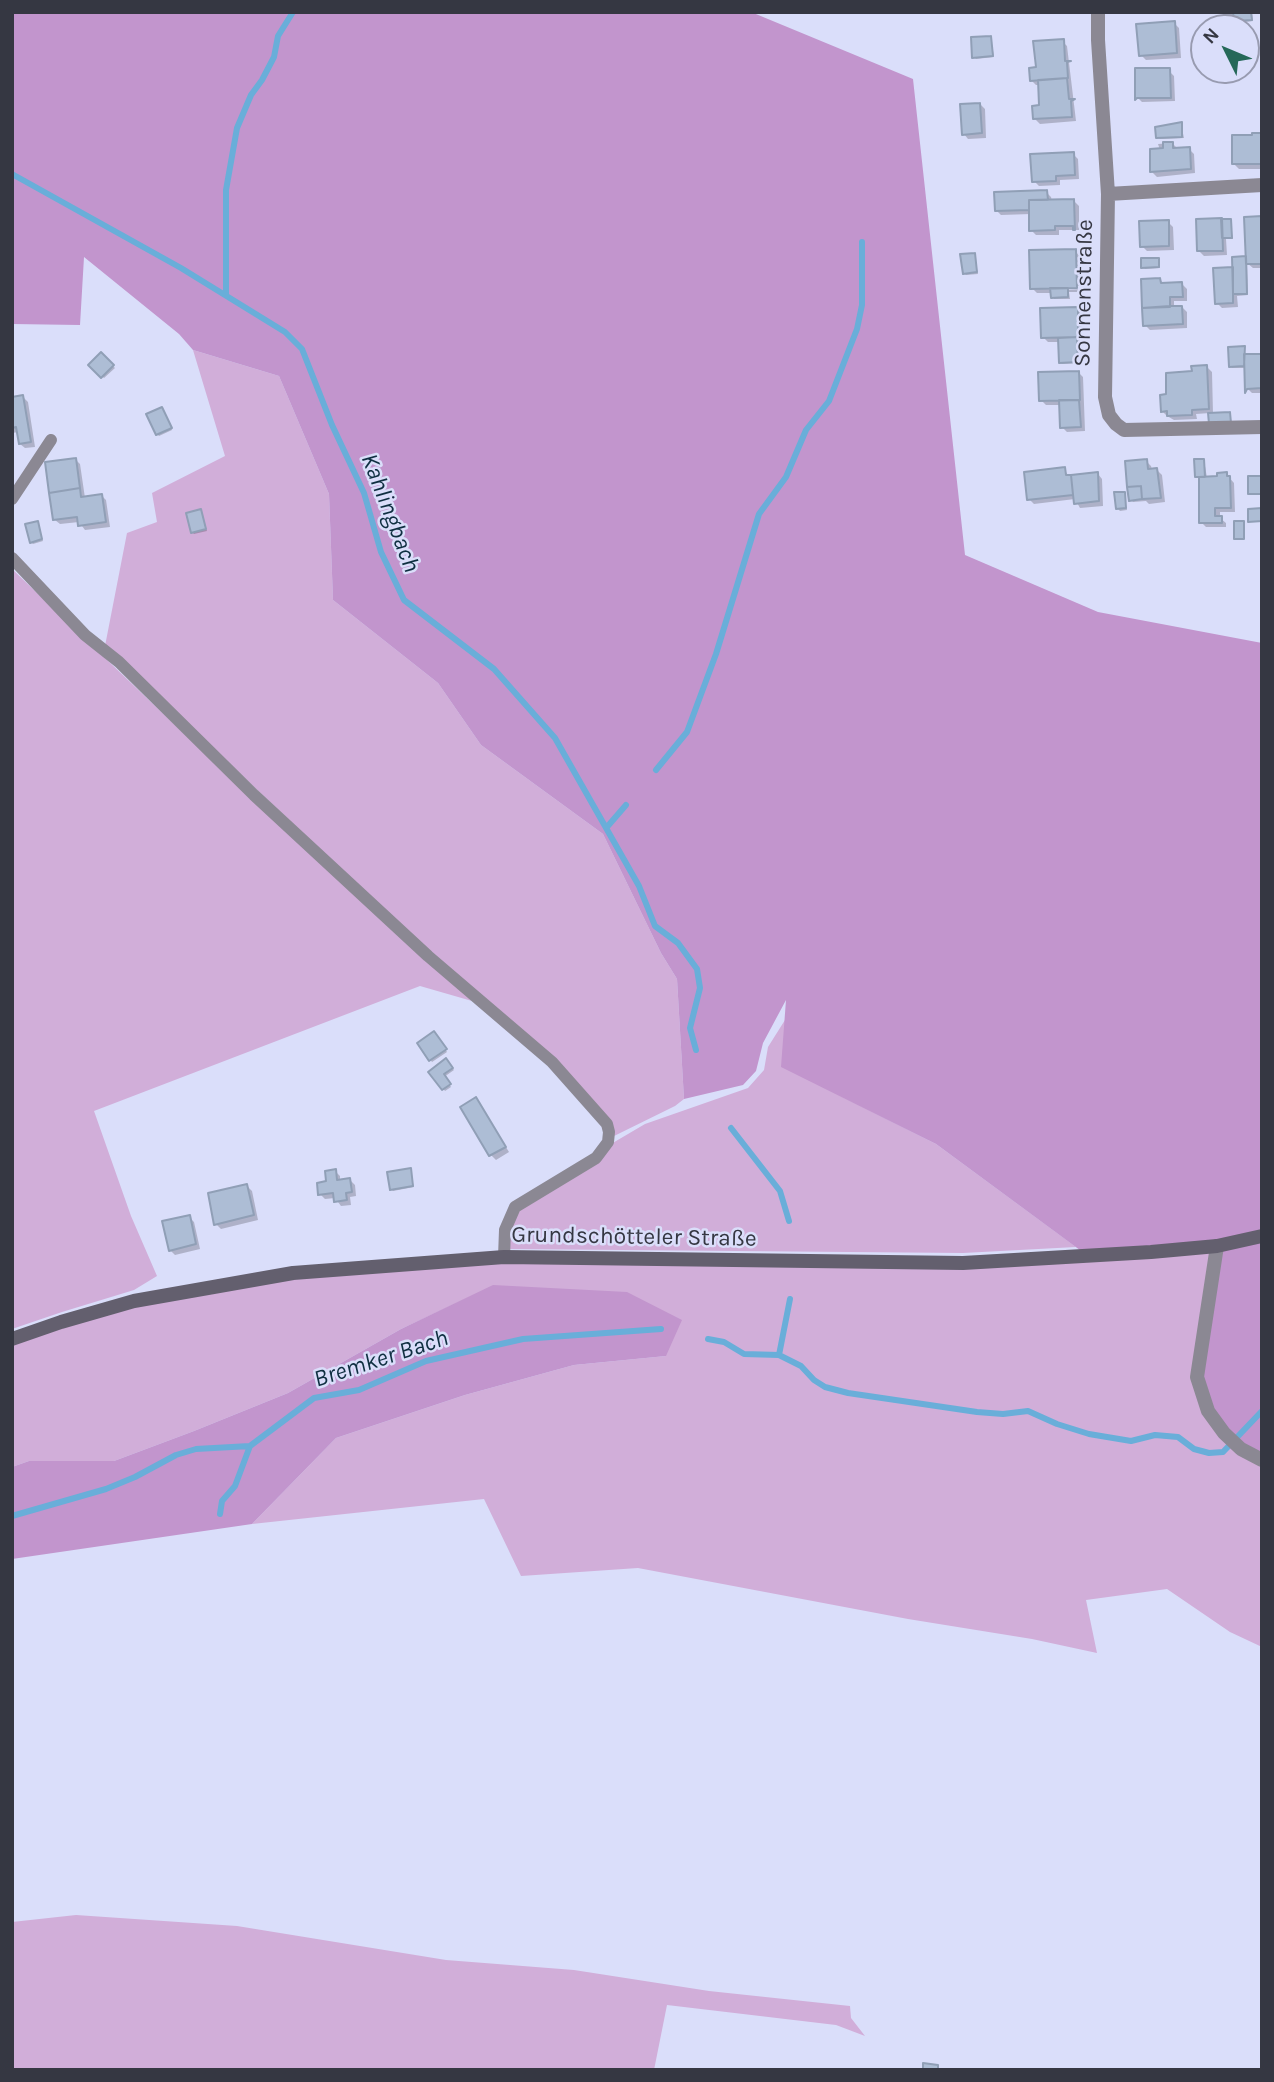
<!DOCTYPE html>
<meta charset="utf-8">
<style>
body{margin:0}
#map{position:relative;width:1274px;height:2082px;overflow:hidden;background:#dadefa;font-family:Karla,sans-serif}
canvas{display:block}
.frame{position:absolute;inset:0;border:14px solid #353742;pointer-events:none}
.north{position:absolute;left:1190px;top:14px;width:70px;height:70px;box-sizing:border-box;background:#dadefa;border:2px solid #989bb0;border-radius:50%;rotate:313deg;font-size:19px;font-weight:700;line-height:28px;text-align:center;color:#353742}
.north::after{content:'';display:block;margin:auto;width:24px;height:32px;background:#256858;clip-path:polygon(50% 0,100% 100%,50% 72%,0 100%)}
</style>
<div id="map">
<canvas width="1274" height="2082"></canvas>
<div class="frame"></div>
<div class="north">N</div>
</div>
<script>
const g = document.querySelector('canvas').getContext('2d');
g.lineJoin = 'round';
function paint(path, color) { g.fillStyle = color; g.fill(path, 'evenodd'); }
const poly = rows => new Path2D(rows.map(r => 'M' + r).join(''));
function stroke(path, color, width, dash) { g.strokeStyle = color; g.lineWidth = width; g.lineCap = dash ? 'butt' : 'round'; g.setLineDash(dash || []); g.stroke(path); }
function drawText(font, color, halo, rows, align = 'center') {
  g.font = font + ' Karla,sans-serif'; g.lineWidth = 5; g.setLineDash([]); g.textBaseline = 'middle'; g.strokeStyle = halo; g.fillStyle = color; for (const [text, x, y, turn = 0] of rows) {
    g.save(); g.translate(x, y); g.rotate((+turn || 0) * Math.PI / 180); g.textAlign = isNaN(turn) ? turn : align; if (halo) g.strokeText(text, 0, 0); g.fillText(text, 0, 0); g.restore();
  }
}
paint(poly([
 [193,350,279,376,329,494,333,600,438,683,481,745,603,834,661,953,677,979,684,1099,675,1106,610,1138,609,1123,105,646,127,533,157,522,152,493,225,456],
 [12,569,221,769,472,1001,420,986,94,1111,131,1216,157,1276,134,1290,62,1312,12,1329],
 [785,1020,785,1068,936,1144,1076,1247,963,1253,509,1249,508,1230,518,1208,611,1144,645,1124,748,1088,764,1070,768,1047],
 [1217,1246,1262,1460,1262,1647,1230,1632,1167,1589,1086,1600,1097,1653,1032,1639,908,1619,638,1568,521,1576,484,1499,252,1524,336,1438,465,1395,574,1365,666,1356,493,1286,401,1329,288,1393,194,1431,114,1461,29,1461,12,1467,12,1339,61,1322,293,1273,504,1257,963,1263],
 [76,1915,237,1926,446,1960,574,1970,709,1991,850,2006,851,2018,865,2036,836,2025,667,2005,654,2070,12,2070,12,1922]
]), '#d1aed9');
paint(poly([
 [12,12,751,12,913,79,965,555,1098,612,1262,643,1262,1464,1224,1433,1197,1377,1217,1246,1088,1256,936,1144,781,1067,786,1000,763,1043,756,1071,743,1085,684,1099,677,979,661,953,603,834,481,745,438,683,333,600,329,494,279,376,193,350,179,334,84,257,80,325,12,324],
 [493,1285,627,1292,682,1320,666,1356,574,1365,465,1395,336,1438,252,1524,12,1559,12,1467,29,1461,114,1461,194,1431,288,1393,401,1329]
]), '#c295cd');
paint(poly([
 [1221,12,1252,12,1253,21,1238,23,1235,15,1224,16],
 [1174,23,1179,28,1181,58,1146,60,1141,55],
 [991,37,994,57,976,59,974,57],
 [1062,41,1067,46,1076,121,1040,124,1035,119,1041,107,1040,85,1036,85,1031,80,1038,69],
 [1169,71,1174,76,1175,101,1142,102,1137,97],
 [980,104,985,109,986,138,968,139,964,134],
 [1181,124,1184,138,1160,139,1158,137],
 [1262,134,1262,169,1239,169,1234,164],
 [1172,143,1177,148,1189,149,1194,154,1195,173,1157,177,1152,172,1160,150,1158,144],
 [1073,154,1078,159,1079,179,1060,180,1060,185,1039,186,1034,181],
 [1046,192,1051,197,1052,201,1074,201,1079,206,1079,230,1059,230,1059,235,1036,235,1031,230,1031,214,1001,215,996,210],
 [1262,219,1262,268,1253,268,1247,263,1248,295,1237,296,1238,307,1222,308,1217,303,1234,269,1248,261],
 [1230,221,1233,239,1226,239,1227,255,1204,256,1199,251],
 [1168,222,1173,227,1174,250,1147,251,1142,246],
 [1075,251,1080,256,1081,286,1064,286,1067,290,1081,289,1081,292,1069,292,1070,299,1054,299,1052,293,1037,293,1032,288],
 [974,254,978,274,966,275,964,273],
 [1158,260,1160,268,1145,269,1143,267],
 [1160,280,1164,284,1182,284,1187,289,1187,301,1174,301,1174,307,1182,307,1187,312,1187,328,1150,330,1145,325],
 [1077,309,1082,314,1082,342,1079,342,1079,363,1062,364,1060,362,1060,342,1048,342,1043,337],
 [1244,348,1246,356,1262,355,1262,393,1252,393,1247,388,1246,368,1232,368,1230,366],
 [101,354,115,368,104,378,91,365],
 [1207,367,1212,372,1213,414,1230,414,1232,424,1210,413,1196,414,1197,419,1174,420,1167,416,1162,411,1168,396,1194,373],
 [1078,372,1083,377,1085,431,1067,432,1062,427,1061,405,1046,405,1041,400],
 [23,397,28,402,35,447,25,448,20,444,19,432,12,433,12,399],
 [162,409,172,430,159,436,157,434],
 [75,459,80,464,85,498,101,495,106,500,110,527,85,530,79,522,60,524,55,520],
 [1204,460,1207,478,1226,474,1234,483,1235,512,1220,512,1220,518,1226,523,1226,527,1206,527,1201,522,1201,478,1197,477],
 [1146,461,1151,466,1152,470,1157,470,1162,475,1165,502,1149,504,1146,501,1133,502,1131,500],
 [1064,469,1069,477,1098,474,1102,479,1103,506,1080,508,1075,499,1034,504,1029,499],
 [1124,493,1127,510,1120,511,1118,509],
 [200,511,207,531,194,534,192,532],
 [38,523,43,541,33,544,31,542],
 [436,1036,447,1052,432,1062,419,1044],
 [446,1061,454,1070,444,1077,451,1087,445,1091,431,1072],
 [476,1099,509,1152,496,1160,491,1155],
 [410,1170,414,1187,393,1191,391,1189],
 [335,1171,340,1176,340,1181,350,1180,355,1185,356,1196,350,1197,351,1205,341,1206,335,1198,325,1199,320,1194],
 [247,1186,252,1191,258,1220,221,1229,216,1224],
 [189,1217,194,1222,200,1249,175,1255,170,1250]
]), '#0003');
stroke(poly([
 [12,174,181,268,285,332,302,349,332,425,364,493,381,552,404,600,494,669,555,738,639,886,655,926,678,943,697,969,700,988,690,1028,696,1050],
 [226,295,226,190,237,128,251,95,262,80,274,57,278,36,293,12],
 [656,770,687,732,716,654,759,514,786,477,806,430,829,401,857,329,862,305,862,242],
 [607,827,626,805],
 [731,1128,780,1191,789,1221],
 [708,1339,724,1342,744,1354,779,1355,801,1366,814,1380,825,1387,848,1393,977,1412,1003,1414,1028,1411,1057,1424,1089,1434,1131,1441,1155,1435,1178,1437,1194,1449,1209,1453,1223,1452,1262,1411],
 [779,1355,790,1299],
 [220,1514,222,1501,235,1486,250,1446],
 [12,1516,106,1489,135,1477,176,1455,196,1449,250,1446,314,1398,359,1390,426,1361,523,1339,661,1329]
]), '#69aed9', 6);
const building = poly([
 [1233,12,1251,12,1252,20,1234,21,1233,12],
 [1175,21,1177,53,1139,56,1136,24,1175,21],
 [991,36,993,56,972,58,971,37,991,36],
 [1064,39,1065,61,1071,61,1067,62,1068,78,1030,81,1029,68,1036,67,1033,41,1064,39],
 [1135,68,1170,68,1171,98,1137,98,1135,100,1135,68],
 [1067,78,1069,99,1075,99,1071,101,1072,117,1033,119,1032,106,1039,105,1038,80,1067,78],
 [980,103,982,133,962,135,960,104,980,103],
 [1182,122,1182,137,1156,138,1155,127,1182,122],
 [1252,133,1262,133,1262,166,1262,164,1232,164,1232,135,1252,135,1252,133],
 [1163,142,1173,142,1173,148,1190,147,1191,169,1150,172,1150,149,1163,148,1163,142],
 [1074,152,1075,175,1056,176,1056,181,1032,182,1030,154,1074,152],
 [1047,190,1048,200,1029,200,1029,210,995,211,994,192,1047,190],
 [1074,199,1075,230,1073,230,1073,226,1055,226,1055,230,1029,231,1029,200,1074,199],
 [1262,216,1262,264,1246,264,1244,217,1262,216],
 [1222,218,1223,251,1197,251,1196,219,1222,218],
 [1221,219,1231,219,1232,238,1222,238,1221,219],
 [1169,220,1169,246,1140,247,1139,221,1169,220],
 [1076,249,1077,288,1030,289,1029,250,1076,249],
 [975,253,977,272,963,274,960,254,975,253],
 [1246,256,1247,294,1233,294,1232,257,1246,256],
 [1141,258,1159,258,1159,267,1141,268,1141,258],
 [1233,267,1233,303,1215,304,1213,268,1233,267],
 [1160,278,1161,283,1182,282,1183,297,1170,297,1170,307,1142,308,1141,279,1160,278],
 [1050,288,1068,288,1068,297,1051,298,1050,288],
 [1170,306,1182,306,1183,324,1143,326,1142,308,1170,306],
 [1078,307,1078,337,1041,338,1040,308,1078,307],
 [1077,337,1078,362,1059,363,1058,338,1077,337],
 [1245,346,1244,366,1229,367,1228,347,1245,346],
 [101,352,114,365,101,378,88,365,101,352],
 [1244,354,1262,354,1262,388,1247,389,1245,393,1244,354],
 [1207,365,1209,409,1192,410,1192,415,1167,416,1167,411,1161,412,1160,395,1166,394,1166,373,1192,371,1191,366,1207,365],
 [1079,371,1080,400,1039,401,1038,372,1079,371],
 [23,395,31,442,19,444,16,427,12,428,12,397,23,395],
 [1059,400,1079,400,1081,427,1060,428,1059,400],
 [162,407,172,428,156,435,146,414,162,407],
 [1230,412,1231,423,1209,424,1208,413,1230,412],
 [76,458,80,488,49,493,45,462,76,458],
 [1147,459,1148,469,1157,468,1161,498,1142,499,1141,486,1127,487,1125,461,1147,459],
 [1194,459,1204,459,1205,477,1195,477,1194,459],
 [1065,467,1066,475,1071,475,1073,495,1027,500,1024,472,1065,467],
 [1098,472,1099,501,1074,504,1071,475,1098,472],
 [1227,472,1227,476,1230,476,1231,508,1215,508,1215,516,1222,516,1222,523,1199,523,1199,477,1217,476,1217,473,1227,472],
 [1248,476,1262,476,1262,494,1248,494,1248,476],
 [1141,486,1142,499,1129,501,1127,487,1141,486],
 [80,488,81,497,102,494,106,522,78,526,77,517,53,520,49,493,80,488],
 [1114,492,1125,492,1126,508,1116,509,1114,492],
 [1262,508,1262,521,1248,522,1248,509,1262,508],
 [201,509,206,529,191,533,186,513,201,509],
 [38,521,42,539,30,543,25,524,38,521],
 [1234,521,1244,521,1244,539,1234,539,1234,521],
 [434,1031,447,1049,429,1061,417,1043,434,1031],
 [446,1058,453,1068,444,1074,451,1084,442,1090,428,1072,446,1058],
 [476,1097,506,1147,489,1156,460,1107,476,1097],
 [411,1168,413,1186,390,1190,387,1172,411,1168],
 [336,1169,337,1180,350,1178,352,1192,346,1193,347,1200,334,1202,333,1193,318,1195,317,1183,326,1181,325,1171,336,1169],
 [247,1184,254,1215,214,1225,208,1193,247,1184],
 [190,1215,196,1244,169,1251,162,1221,190,1215],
 [923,2063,938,2065,938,2070,923,2070,923,2063]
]);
paint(building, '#adbdd5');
stroke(building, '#909fb6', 2);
stroke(poly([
 [12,499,51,440],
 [12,558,85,635,119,662,254,795,428,956,552,1062,607,1124,609,1132,608,1142,596,1158,515,1207,505,1230,504,1257]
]), '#8b8893', 12);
stroke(poly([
 [1098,12,1098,40,1108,194,1105,397,1109,415,1116,424,1124,430,1262,427],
 [1108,194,1262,185],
 [1217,1246,1197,1377,1208,1411,1224,1433,1241,1449,1262,1460]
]), '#8b8893', 14);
stroke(poly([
 [12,1339,61,1322,134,1301,293,1273,504,1257,963,1263,1151,1252,1217,1246,1262,1236]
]), '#635f6e', 14);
drawText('23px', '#353742', '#dadefa', [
 ["Sonnenstraße",1084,293,-89],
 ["Grundschötteler Straße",634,1237,1]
]);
drawText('italic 24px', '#0f2f41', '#dadefa', [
 ["Kahlingbach",390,513,69],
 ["Bremker Bach",381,1359,-18]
]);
</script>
